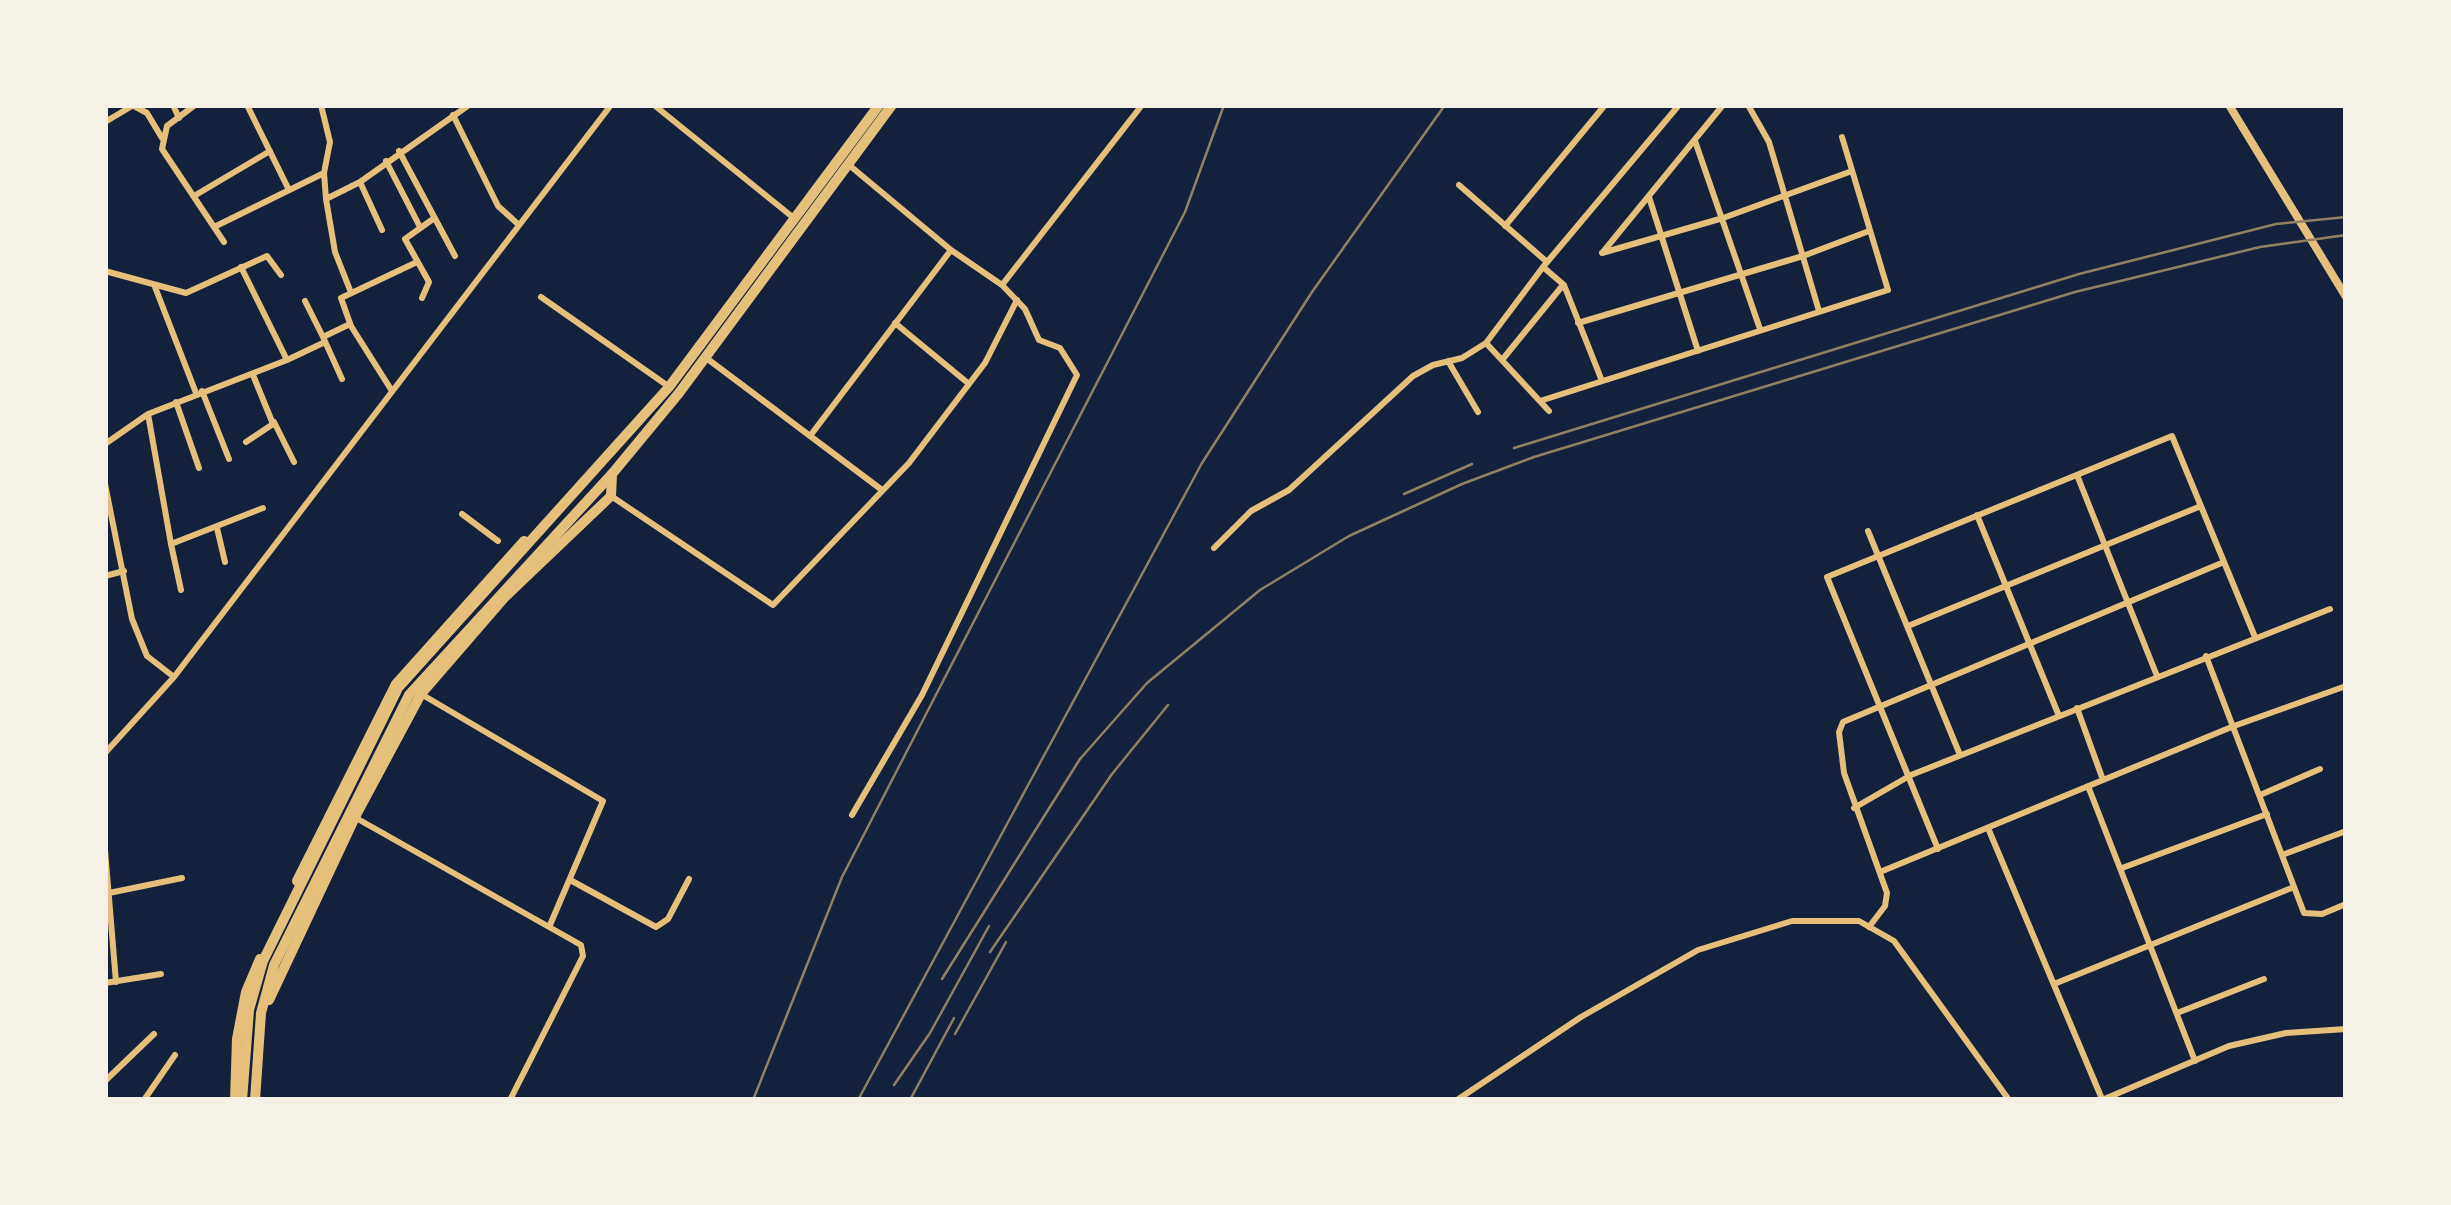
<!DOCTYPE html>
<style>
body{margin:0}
#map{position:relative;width:2451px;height:1205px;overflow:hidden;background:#14213d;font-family:Arial,sans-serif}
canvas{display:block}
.frame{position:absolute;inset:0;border:108px solid #f6f1e7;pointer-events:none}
</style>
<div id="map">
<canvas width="2451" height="1205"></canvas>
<div class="frame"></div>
</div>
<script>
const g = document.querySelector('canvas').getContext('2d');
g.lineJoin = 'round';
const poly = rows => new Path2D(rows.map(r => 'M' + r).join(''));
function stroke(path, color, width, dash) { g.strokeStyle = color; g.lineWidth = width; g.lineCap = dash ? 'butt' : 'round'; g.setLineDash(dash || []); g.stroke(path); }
stroke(poly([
 [132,105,147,113,162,138],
 [173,105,179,118],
 [195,105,167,126,162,149,224,242],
 [247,105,288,188],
 [321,105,330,142,324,173,326,199,335,252,350,290],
 [654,105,795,219],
 [1748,105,1769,142,1819,311],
 [453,115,498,206,519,225],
 [105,122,132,106],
 [1695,141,1760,329],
 [399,151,455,256],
 [386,161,420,227],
 [849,165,951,250,1002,285,1142,105],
 [360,182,382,230],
 [1459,185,1547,262],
 [194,196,270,151],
 [1649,197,1698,351],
 [326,199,360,182,469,105],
 [1505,226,1605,105],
 [214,227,324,173],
 [1603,252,1723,105],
 [1602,253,1723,218,1852,171],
 [1543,267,1564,285,1602,381],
 [105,271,186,293,267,256,281,275],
 [155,287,196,393],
 [541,297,668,386],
 [422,298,429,282,405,239,433,219],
 [305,301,323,337],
 [895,323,969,384],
 [1578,323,1803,256,1869,231],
 [1486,343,1549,411],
 [705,357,882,490],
 [287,360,323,343],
 [1502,360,1563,285],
 [1448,361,1478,412],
 [342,379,323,337,350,324],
 [202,391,229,459],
 [392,391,351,326,341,298,417,262],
 [1540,401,1888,290,1842,137],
 [176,402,199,468],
 [148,414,171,544,263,508],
 [274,422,294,462],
 [810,436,951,250],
 [246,442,273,424,253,375],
 [105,444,148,414,287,360,241,267],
 [2077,475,2157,676],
 [105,484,132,619,147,656,174,677],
 [611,496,773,605,909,463,985,363,1017,300],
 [462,514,498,541],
 [1977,515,2059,716],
 [217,528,225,562],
 [1868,531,1960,755],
 [171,544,181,590],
 [1214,548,1251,511,1289,490,1413,376,1433,365,1462,358,1486,343,1543,267,1679,105],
 [105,576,124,571],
 [1908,626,2201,506],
 [2206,656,2304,913,2322,914,2346,904],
 [421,694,603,801,550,925],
 [2077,708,2103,780],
 [105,753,174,677,611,105],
 [2088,786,2195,1061],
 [2260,795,2320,769],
 [1854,808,1911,775,2330,609],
 [852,815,922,695,1077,375,1060,348,1039,340,1025,309,1002,285],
 [356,818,581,945,583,956,510,1100],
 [1988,828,2102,1099],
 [1938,849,1827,577,2172,436,2255,637],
 [105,850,116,982],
 [2282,855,2346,831],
 [2122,868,2267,814],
 [1880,872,2234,726,2346,686],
 [572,881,656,927,668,919,689,879],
 [109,893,182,878],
 [1869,927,1885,906,1887,893,1844,773,1839,732,1843,722,2224,562],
 [105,983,161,974],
 [2054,984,2294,887],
 [2177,1013,2264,979],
 [105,1081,154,1034],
 [144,1100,175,1055],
 [1457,1100,1581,1017,1698,950,1792,921,1859,921,1894,941,2009,1100],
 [2102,1100,2229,1046,2286,1033,2346,1029]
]), '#e5c07b', 6);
stroke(poly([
 [2229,105,2346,297]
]), '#e5c07b', 8);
stroke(poly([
 [297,881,396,684,524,541],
 [269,1000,355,817,421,694,504,598,611,496,612,474],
 [235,1100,237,1039,246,992,260,959]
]), '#e5c07b', 10);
stroke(poly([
 [242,1100,249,1010,263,961,398,688,669,387,879,105],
 [255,1100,261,1013,274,965,409,695,612,474,679,393,892,105]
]), '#e5c07b', 10);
stroke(poly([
 [1514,448,2079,274,2276,224,2346,217],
 [1404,494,1472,464],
 [990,952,1112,774,1168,705],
 [942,979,1080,759,1147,683,1260,590,1349,536,1462,484,1534,457,2075,292,2260,247,2346,235],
 [955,1034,1006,942],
 [894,1085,930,1033,989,926],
 [753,1100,842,877,1185,212,1224,105],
 [858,1100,1202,463,1312,292,1445,105],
 [910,1100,954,1018]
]), '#918062', 2.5);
</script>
